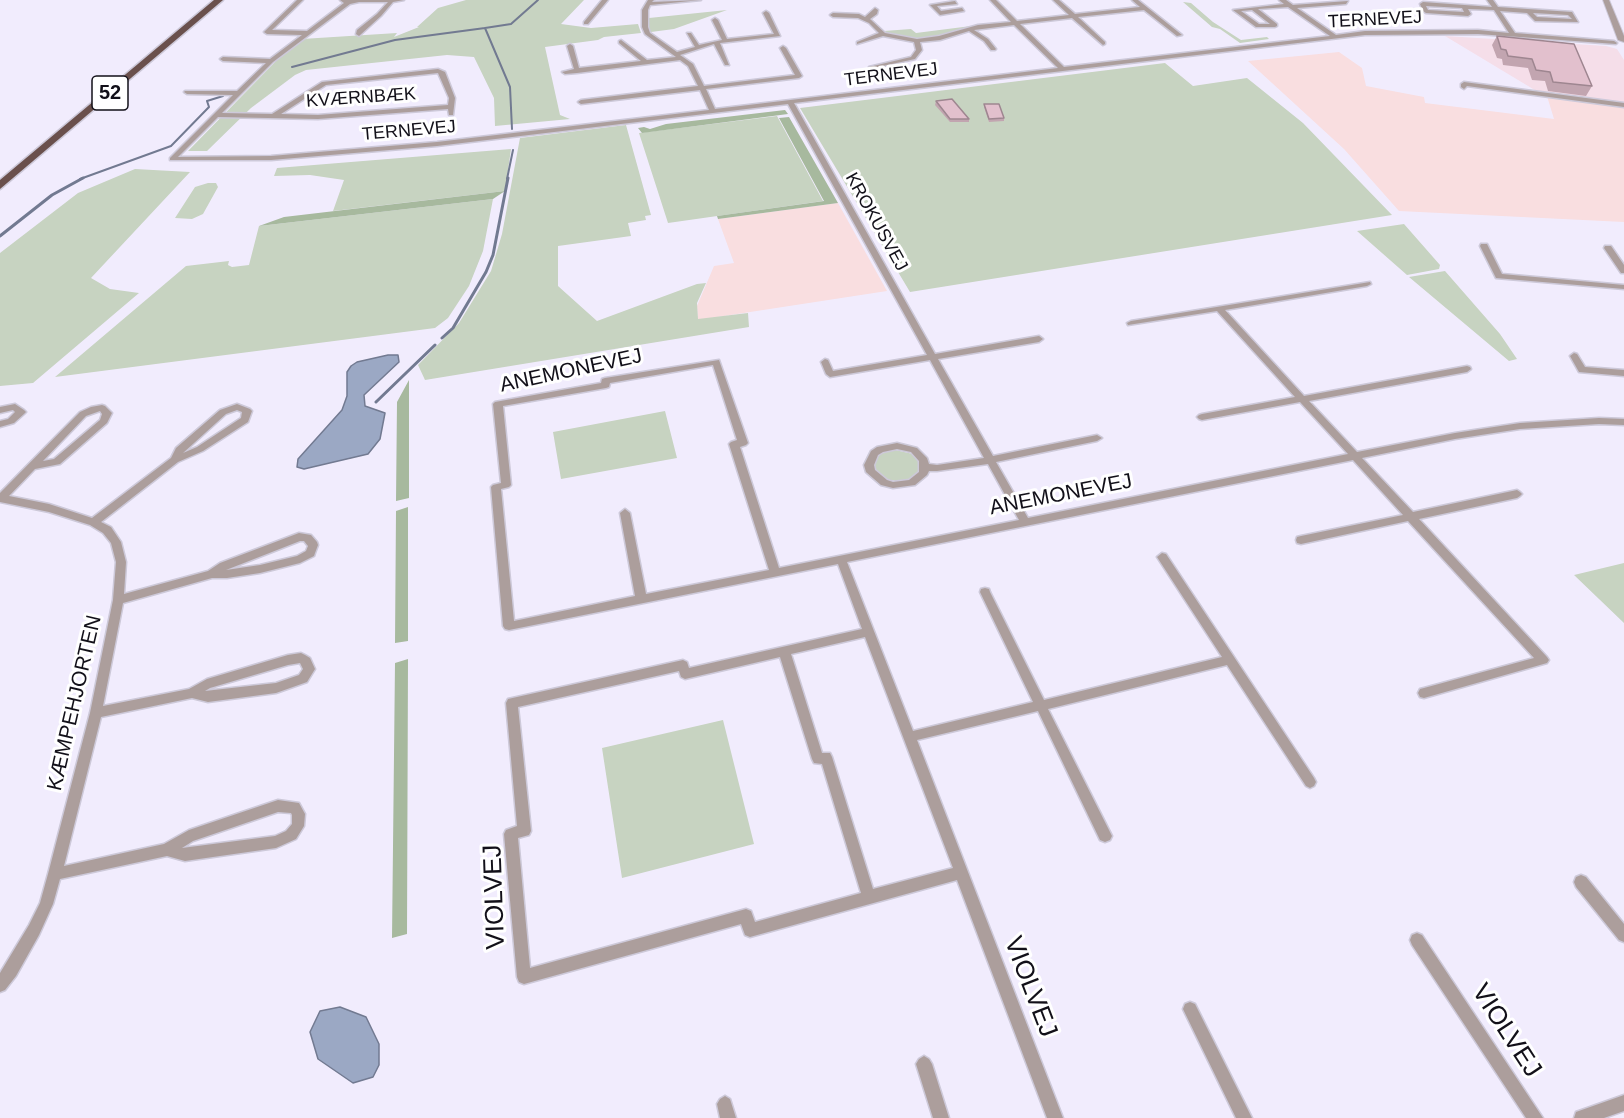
<!DOCTYPE html>
<meta charset="utf-8">
<style>
body{margin:0}
canvas{display:block;background:#f1ecfd}
</style>
<canvas width="1624" height="1118"></canvas>
<script>
const g = document.querySelector('canvas').getContext('2d');
g.lineJoin = 'round';
function paint(path, color) { g.fillStyle = color; g.fill(path, 'evenodd'); }
const poly = rows => new Path2D(rows.map(r => 'M' + r).join(''));
function stroke(path, color, width, dash) { g.strokeStyle = color; g.lineWidth = width; g.lineCap = dash ? 'butt' : 'round'; g.setLineDash(dash || []); g.stroke(path); }
function drawText(font, color, halo, rows, align = 'center') {
  g.font = font + ' Helvetica,sans-serif'; g.lineWidth = 6; g.setLineDash([]); g.textBaseline = 'middle'; g.strokeStyle = halo; g.fillStyle = color; for (const [text, x, y, turn = 0] of rows) {
    g.save(); g.translate(x, y); g.rotate((+turn || 0) * Math.PI / 180); g.textAlign = isNaN(turn) ? turn : align; if (halo) g.strokeText(text, 0, 0); g.fillText(text, 0, 0); g.restore();
  }
}
paint(poly([
 [1445,36,1606,46,1617,49,1624,60,1624,103,1538,92]
]), '#f5dee9');
paint(poly([
 [1339,52,1362,68,1366,86,1424,97,1425,103,1554,119,1547,96,1624,106,1624,222,1399,211,1344,149,1248,61],
 [838,203,887,291,698,320,697,306,714,266,734,263,718,219]
]), '#f9dee0');
paint(poly([
 [466,0,584,0,561,24,591,28,638,24,641,33,604,37,598,40,545,47,560,115,570,119,495,126,494,98,474,57,447,55,306,70,295,75,251,108,207,151,188,151,283,54,302,39,397,33,394,37,419,27,417,27,438,8],
 [1183,2,1191,3,1213,22,1241,40,1267,37,1269,39,1240,43,1220,29,1212,27],
 [727,10,674,29,651,32,648,28,649,18],
 [971,26,938,38,923,39,895,36,884,31,911,29,916,33],
 [1165,63,1193,86,1247,78,1303,123,1392,215,910,292,800,108],
 [777,116,823,201,668,223,639,133],
 [626,125,651,215,645,216,646,220,628,223,631,236,558,246,558,286,597,321,697,284,706,283,697,303,698,319,748,313,749,327,425,380,418,365,459,323,491,271,502,234,520,138],
 [511,149,505,191,333,211,344,180,310,175,274,176,277,168],
 [135,169,190,172,91,278,110,289,139,293,33,383,0,386,0,253,78,193],
 [208,183,216,183,218,187,203,214,192,219,175,218,195,187],
 [493,199,483,251,469,286,448,318,435,328,55,377,186,266,229,261,228,265,232,267,249,265,259,226],
 [1404,224,1440,265,1439,269,1407,275,1357,231],
 [1445,271,1500,334,1517,359,1509,361,1409,277],
 [665,411,677,458,561,479,553,432],
 [891,449,913,454,921,463,919,473,908,481,901,482,885,479,875,471,874,465,878,455],
 [1624,563,1624,623,1574,575],
 [723,720,754,844,622,878,602,748]
]), '#c7d3c1');
paint(poly([
 [785,110,788,114,642,133,638,128,644,127,650,129,666,124],
 [789,117,838,203,718,219,717,216,824,201,779,118],
 [505,191,493,199,259,226,284,217],
 [409,380,409,498,396,501,397,402],
 [408,507,408,641,395,643,396,511],
 [408,659,407,934,392,938,395,663]
]), '#a7b99e');
const water = poly([
 [388,355,398,355,399,362,364,395,365,406,385,413,380,439,368,454,304,469,297,467,298,459,342,410,347,396,347,372,351,366,357,362,388,355],
 [340,1007,366,1017,379,1044,379,1065,373,1077,353,1083,318,1059,310,1032,320,1011,340,1007]
]);
paint(water, '#9ba8c4');
stroke(water, '#727a91', 1.5);
stroke(poly([
 [292,67,395,40,485,28],
 [512,129,510,87,485,28,511,24,538,0],
 [80,179,171,146,209,107,207,101,223,96],
 [507,179,513,150]
]), '#727a91', 2);
stroke(poly([
 [0,236,52,195,83,178],
 [442,338,453,328,486,272,493,255,508,178],
 [376,402,435,345]
]), '#727a91', 3);
const minor = poly([
 [297,0,303,0,272,30,307,31,344,3,340,0,404,0,393,2,381,16,359,36,356,34,357,30,377,14,388,2,359,2,350,4,273,62,222,113,272,114,322,82,438,69,445,72,455,98,453,115,449,115,448,109,318,119,218,117,178,157,271,156,437,142,709,110,700,90,581,104,578,102,581,100,698,86,688,66,680,60,577,73,565,74,562,72,574,69,567,46,570,44,573,46,579,68,641,61,619,43,619,41,621,40,647,60,676,57,645,34,642,27,642,10,648,0,654,0,652,2,701,0,650,5,648,10,648,27,650,33,677,52,695,47,687,33,691,33,699,45,722,40,712,20,715,18,718,20,727,39,774,34,763,13,766,11,769,13,780,36,720,43,729,65,725,65,714,44,680,55,693,64,704,86,795,75,780,48,783,46,786,48,802,76,799,78,706,89,715,109,1058,68,1014,25,974,30,988,39,996,49,995,50,991,50,984,41,969,31,940,40,920,42,922,50,915,59,869,69,869,67,911,57,916,50,914,42,883,36,857,44,857,42,879,33,869,23,858,18,833,17,830,15,833,13,859,14,865,17,875,8,878,10,877,14,870,19,885,33,917,39,939,36,978,25,1011,22,990,0,996,0,1017,21,1069,15,1053,0,1059,0,1075,14,1140,7,1132,0,1138,0,1182,35,1177,36,1144,10,1078,17,1105,42,1105,44,1103,45,1072,18,1020,24,1064,67,1330,36,1288,7,1258,9,1277,24,1277,26,1275,27,1256,27,1233,10,1284,4,1279,0,1286,0,1293,5,1348,1,1346,4,1297,8,1336,35,1365,31,1478,30,1509,33,1494,10,1468,9,1471,14,1468,16,1426,13,1423,11,1420,4,1423,2,1492,7,1487,0,1493,0,1498,7,1572,12,1578,22,1535,21,1527,13,1500,11,1515,33,1614,41,1617,43,1616,44,1478,34,1365,35,794,103,935,354,1039,336,1043,339,1039,342,938,359,993,456,1097,435,1102,438,1097,441,996,462,1028,518,1348,454,1300,402,1202,420,1199,419,1197,417,1199,415,1202,414,1295,397,1217,311,1128,325,1127,323,1131,321,1370,282,1371,284,1367,286,1225,310,1304,396,1467,366,1470,367,1471,369,1467,372,1309,401,1357,452,1455,433,1520,423,1599,418,1624,419,1624,425,1599,424,1520,429,1455,439,1362,458,1413,512,1517,490,1520,492,1522,494,1520,496,1517,498,1419,519,1547,657,1549,660,1547,663,1424,698,1420,697,1418,693,1420,689,1424,688,1534,658,1408,521,1301,544,1297,543,1296,540,1297,537,1301,536,1403,515,1353,460,847,562,913,731,1033,702,980,592,981,589,985,588,989,589,990,592,1044,700,1222,657,1157,557,1162,553,1166,554,1314,778,1316,782,1314,786,1310,788,1306,786,1227,665,1048,709,1112,836,1110,840,1105,842,1100,840,1038,711,917,740,1063,1118,1047,1118,957,880,750,937,745,935,741,924,524,984,519,982,517,977,504,834,506,830,517,826,506,703,508,699,683,660,687,662,689,668,862,629,838,564,509,630,505,629,503,626,491,487,493,485,501,483,493,404,495,402,601,383,602,379,605,378,719,360,748,443,746,445,740,447,779,568,1019,520,988,464,937,471,929,471,927,475,915,485,893,488,881,485,866,472,864,465,871,451,877,447,897,443,917,448,927,458,929,464,937,465,984,458,930,360,830,377,826,374,821,362,825,359,828,360,833,371,927,355,788,104,437,146,271,160,170,160,170,158,233,95,187,94,184,92,185,91,237,91,266,63,223,61,220,59,223,57,270,59,302,35,267,34,264,32,297,0],
 [1426,6,1462,8,1464,12,1428,10,1426,6],
 [1252,10,1270,24,1259,24,1241,11,1252,10],
 [1533,13,1568,15,1572,19,1537,17,1533,13],
 [438,73,449,98,448,105,318,115,281,114,326,85,438,73],
 [713,365,737,440,731,442,729,444,769,570,646,594,630,513,625,509,620,513,635,596,514,621,501,489,509,487,511,485,503,406,606,388,609,387,610,383,713,365],
 [897,449,911,452,919,461,919,472,909,480,893,482,887,480,875,470,874,465,878,455,883,452,897,449],
 [865,637,953,868,873,889,832,757,830,753,822,753,791,654,865,637],
 [780,657,812,759,814,763,822,764,861,893,755,922,751,911,746,909,530,968,518,838,529,835,531,831,518,707,679,671,681,677,685,679,780,657],
 [602,0,608,0,588,24,584,24,584,22,602,0],
 [955,1,957,4,937,6,941,11,962,8,964,11,940,15,930,5,955,1],
 [1464,82,1624,103,1624,107,1467,86,1464,89,1461,87,1461,84,1464,82],
 [1481,244,1487,244,1502,274,1624,285,1624,289,1496,278,1480,246,1481,244],
 [1605,246,1611,246,1624,265,1624,273,1621,273,1604,248,1605,246],
 [1574,353,1577,354,1585,367,1624,370,1624,376,1579,372,1570,356,1574,353],
 [15,404,24,410,26,412,24,414,14,423,0,427,0,421,8,419,15,412,13,410,0,413,0,407,15,404],
 [237,404,250,409,252,411,248,422,203,451,178,462,101,522,111,527,121,542,126,562,124,594,208,571,220,563,299,533,311,535,317,542,318,545,315,553,314,556,300,563,260,573,227,578,212,578,123,603,103,706,189,689,207,679,288,655,301,653,305,655,310,658,315,669,307,682,276,693,208,702,192,698,101,717,64,866,164,844,189,830,278,800,299,803,305,814,304,826,296,839,276,848,185,861,167,856,60,879,53,904,39,935,16,976,5,990,0,992,0,973,29,925,40,903,48,874,90,713,113,600,116,562,111,543,103,533,90,525,49,512,0,502,0,493,80,412,91,407,102,405,105,406,112,413,107,423,60,464,35,469,9,496,49,504,92,518,171,458,176,448,220,410,237,404],
 [237,410,242,412,241,418,197,447,183,453,226,414,237,410],
 [100,411,102,414,100,420,54,459,43,461,86,416,100,411],
 [300,541,304,541,308,546,306,551,297,556,260,565,226,570,300,541],
 [300,663,303,669,299,675,276,683,205,691,210,688,288,665,300,663],
 [278,812,291,813,292,815,292,824,286,831,275,836,182,848,193,841,278,812],
 [1581,875,1586,877,1624,924,1624,942,1619,940,1576,887,1574,882,1576,877,1581,875],
 [1417,933,1422,935,1543,1118,1526,1118,1412,945,1410,940,1412,935,1417,933],
 [1190,1002,1195,1004,1252,1118,1236,1118,1183,1009,1185,1004,1190,1002],
 [924,1056,929,1059,932,1064,949,1118,933,1118,916,1064,919,1059,924,1056],
 [1624,1095,1624,1111,1604,1118,1574,1118,1576,1112,1624,1095],
 [725,1096,730,1099,736,1118,720,1118,717,1104,720,1099,725,1096]
]);
const tertiary = poly([
 [1603,0,1609,0,1624,36,1624,42,1618,40,1603,0]
]);
const trunk = poly([
 [214,0,223,0,0,189,0,180,214,0]
]);
stroke(minor, '#cdc9d9', 3);
stroke(tertiary, '#cdc9d9', 2);
stroke(trunk, '#cdc9d9', 3);
paint(minor, '#ac9e9c');
paint(tertiary, '#ac9e9c');
paint(trunk, '#6a504c');
paint(poly([
 [1497,36,1592,86,1586,96,1548,91,1545,81,1532,80,1528,68,1503,65,1502,59,1497,58,1492,45],
 [936,101,969,119,969,122,950,122,935,105],
 [984,104,1004,118,1004,121,989,122,984,107]
]), '#c2a5b0');
const building = poly([
 [1497,36,1574,44,1592,86,1553,82,1550,72,1536,70,1532,59,1508,56,1506,50,1501,49,1497,36],
 [952,99,969,119,950,119,936,101,952,99],
 [984,104,999,104,1004,118,989,119,984,104]
]);
paint(building, '#e2c0cd');
stroke(building, '#9e8690', 1.5);
drawText('18px', '#121019', '#fff', [
 ["TERNEVEJ",1375,20,-3],
 ["TERNEVEJ",891,75,-7],
 ["KVÆRNBÆK",361,98,-4],
 ["TERNEVEJ",409,131,-5],
 ["KROKUSVEJ",876,222,61]
]);
for (const [x, y, w] of [
 [110,93,36]
]) { const box = new Path2D(); box.roundRect(x - w / 2, y - 17, w, 34, 4.5); g.fillStyle = '#fff'; g.fill(box); stroke(box, '#121019', 1.5); }
drawText('bold 20px', '#121019', null, [
 ["52",110,93]
]);
drawText('21px', '#121019', '#fff', [
 ["ANEMONEVEJ",571,371,-12],
 ["ANEMONEVEJ",1061,495,-11],
 ["KÆMPEHJORTEN",75,703,-77]
]);
drawText('26px', '#121019', '#fff', [
 ["VIOLVEJ",495,897,-92],
 ["VIOLVEJ",1030,987,69],
 ["VIOLVEJ",1506,1031,57]
]);
</script>
